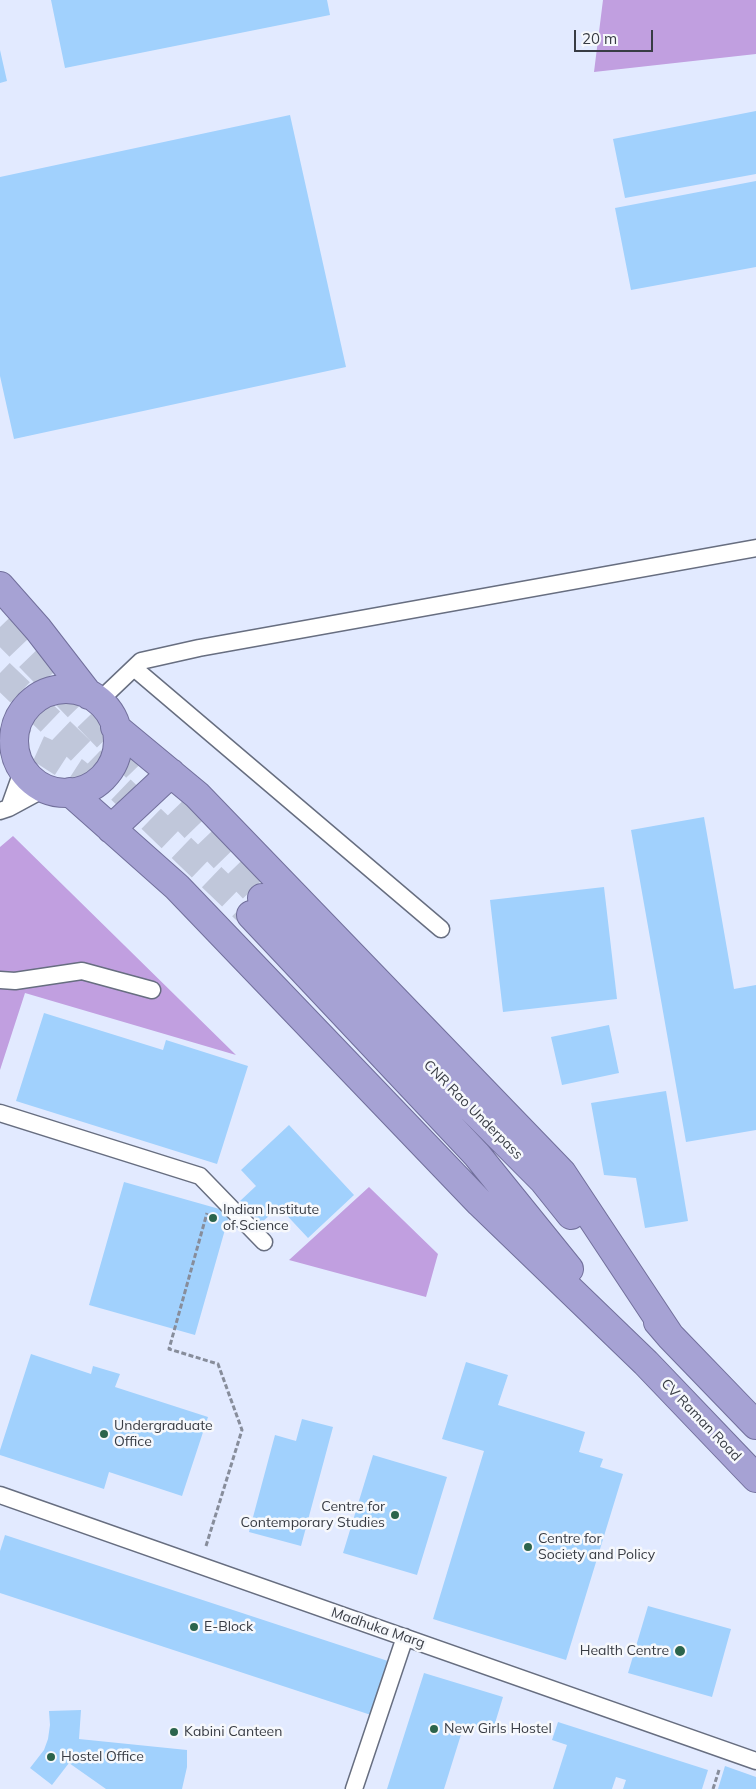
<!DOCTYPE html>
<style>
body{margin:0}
#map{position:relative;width:756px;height:1789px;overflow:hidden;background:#e2eaff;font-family:Mulish,sans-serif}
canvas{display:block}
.scale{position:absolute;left:574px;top:30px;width:79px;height:22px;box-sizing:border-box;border:2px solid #383c44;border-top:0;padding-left:6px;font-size:15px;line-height:18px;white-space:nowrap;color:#383c44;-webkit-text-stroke:4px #f6f8fc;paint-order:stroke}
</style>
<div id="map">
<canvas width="756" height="1789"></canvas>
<div class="scale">20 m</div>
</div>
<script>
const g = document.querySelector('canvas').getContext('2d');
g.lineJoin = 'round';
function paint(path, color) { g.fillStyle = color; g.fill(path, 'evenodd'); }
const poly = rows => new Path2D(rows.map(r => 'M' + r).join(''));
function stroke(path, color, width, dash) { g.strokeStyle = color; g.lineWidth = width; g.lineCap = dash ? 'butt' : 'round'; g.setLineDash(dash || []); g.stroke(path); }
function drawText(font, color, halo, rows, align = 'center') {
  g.font = font + ' Mulish,sans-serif'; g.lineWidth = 5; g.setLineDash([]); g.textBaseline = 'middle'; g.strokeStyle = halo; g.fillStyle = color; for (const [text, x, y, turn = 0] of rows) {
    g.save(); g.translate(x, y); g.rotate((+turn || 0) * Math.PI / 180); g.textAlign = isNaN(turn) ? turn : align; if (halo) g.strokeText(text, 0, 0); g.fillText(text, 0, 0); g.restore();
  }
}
paint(poly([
 [603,0,756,0,756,54,594,72],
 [13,836,236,1055,25,993,0,1070,0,847],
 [369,1187,438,1254,426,1297,289,1260]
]), '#c19fe0');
paint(poly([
 [51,0,327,0,330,15,65,68],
 [0,50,7,81,0,83],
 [756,111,756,174,625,198,613,139],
 [290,115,346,367,14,439,0,376,0,177],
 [756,181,756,267,631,290,615,208],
 [704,817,734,989,756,985,756,1130,686,1142,631,830],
 [604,887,617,999,503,1012,490,900],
 [44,1013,163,1050,166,1040,248,1066,217,1164,16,1101],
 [609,1025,619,1073,562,1085,551,1037],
 [666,1091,688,1221,645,1228,636,1178,604,1175,591,1103],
 [289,1125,354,1195,308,1238,279,1207,261,1223,240,1201,256,1186,241,1170],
 [124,1182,230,1212,195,1335,89,1305],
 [31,1354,91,1374,93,1366,120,1374,115,1387,208,1417,182,1496,109,1472,104,1489,0,1455,0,1450],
 [466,1362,508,1375,498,1405,585,1432,579,1452,603,1459,600,1467,623,1474,566,1660,433,1619,484,1451,442,1439],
 [302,1419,333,1427,301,1546,249,1532,275,1435,296,1441],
 [373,1455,447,1477,417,1575,343,1553],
 [5,1535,388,1661,371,1715,0,1593,0,1551],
 [648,1606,731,1629,712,1697,628,1673],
 [424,1673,503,1697,492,1733,464,1725,444,1789,387,1789],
 [81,1710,79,1739,187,1750,187,1767,182,1789,106,1789,69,1763,52,1785,30,1768,44,1750,48,1739,50,1725,49,1711],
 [558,1722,708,1770,702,1789,623,1789,626,1780,616,1777,612,1789,553,1789,567,1745,552,1740],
 [725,1766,756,1777,756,1789,718,1789]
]), '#a1d1fd');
stroke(poly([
 [0,627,262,898],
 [0,673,251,915],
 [0,732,45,752,76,772,103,794]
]), '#c0c7da', 28, [28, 14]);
const service = poly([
 [134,668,441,929],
 [99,701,141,661,199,648,756,548],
 [9,808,23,769],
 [0,811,9,808,46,788],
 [0,980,15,981,82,971,152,990],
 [0,1113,200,1176,264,1242],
 [0,1495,756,1761],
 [354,1789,405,1637]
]);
const trunk = poly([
 [0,586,38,629,89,695],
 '14 741a52 52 0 1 1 104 0a52 52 0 1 1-104 0Z',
 [115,727,197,795,562,1173,670,1336],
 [70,792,177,887,480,1203,646,1363,756,1478],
 [111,829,171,773],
 [262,898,543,1180,571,1215],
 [251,915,477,1155,569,1269],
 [658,1322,670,1336,756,1425]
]);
stroke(service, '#676e80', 19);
stroke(trunk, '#716f9b', 30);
stroke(poly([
 [206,1546,242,1430,218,1364,169,1349,207,1213],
 [713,1789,719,1770]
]), '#878d9b', 3, [5, 2.5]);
stroke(service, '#fff', 16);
stroke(trunk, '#a6a2d4', 28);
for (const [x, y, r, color] of [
 [213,1218,5,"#2b644c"],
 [104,1434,5,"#2b644c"],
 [395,1515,5,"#2b644c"],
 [528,1547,5,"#2b644c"],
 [194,1627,5,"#2b644c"],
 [680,1651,6,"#2b644c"],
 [434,1729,5,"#2b644c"],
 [174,1732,5,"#2b644c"],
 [51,1757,5,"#2b644c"]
]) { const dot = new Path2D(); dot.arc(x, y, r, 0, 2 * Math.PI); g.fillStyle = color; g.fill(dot); stroke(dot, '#f6f8fc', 2); }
drawText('14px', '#383c44', '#f6f8fc', [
 ["CNR Rao Underpass",473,1110,45],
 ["CV Raman Road",701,1420,46],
 ["Madhuka Marg",378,1628,19]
]);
drawText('14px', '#383c44', '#f6f8fc', [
 ["Indian Institute",223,1210],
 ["of Science",223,1226],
 ["Undergraduate",114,1426],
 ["Office",114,1442],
 ["Centre for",385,1507,"right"],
 ["Contemporary Studies",385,1523,"right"],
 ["Centre for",538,1539],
 ["Society and Policy",538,1555],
 ["E-Block",204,1627],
 ["Health Centre",669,1651,"right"],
 ["New Girls Hostel",444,1729],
 ["Kabini Canteen",184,1732],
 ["Hostel Office",61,1757]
], 'left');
</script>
